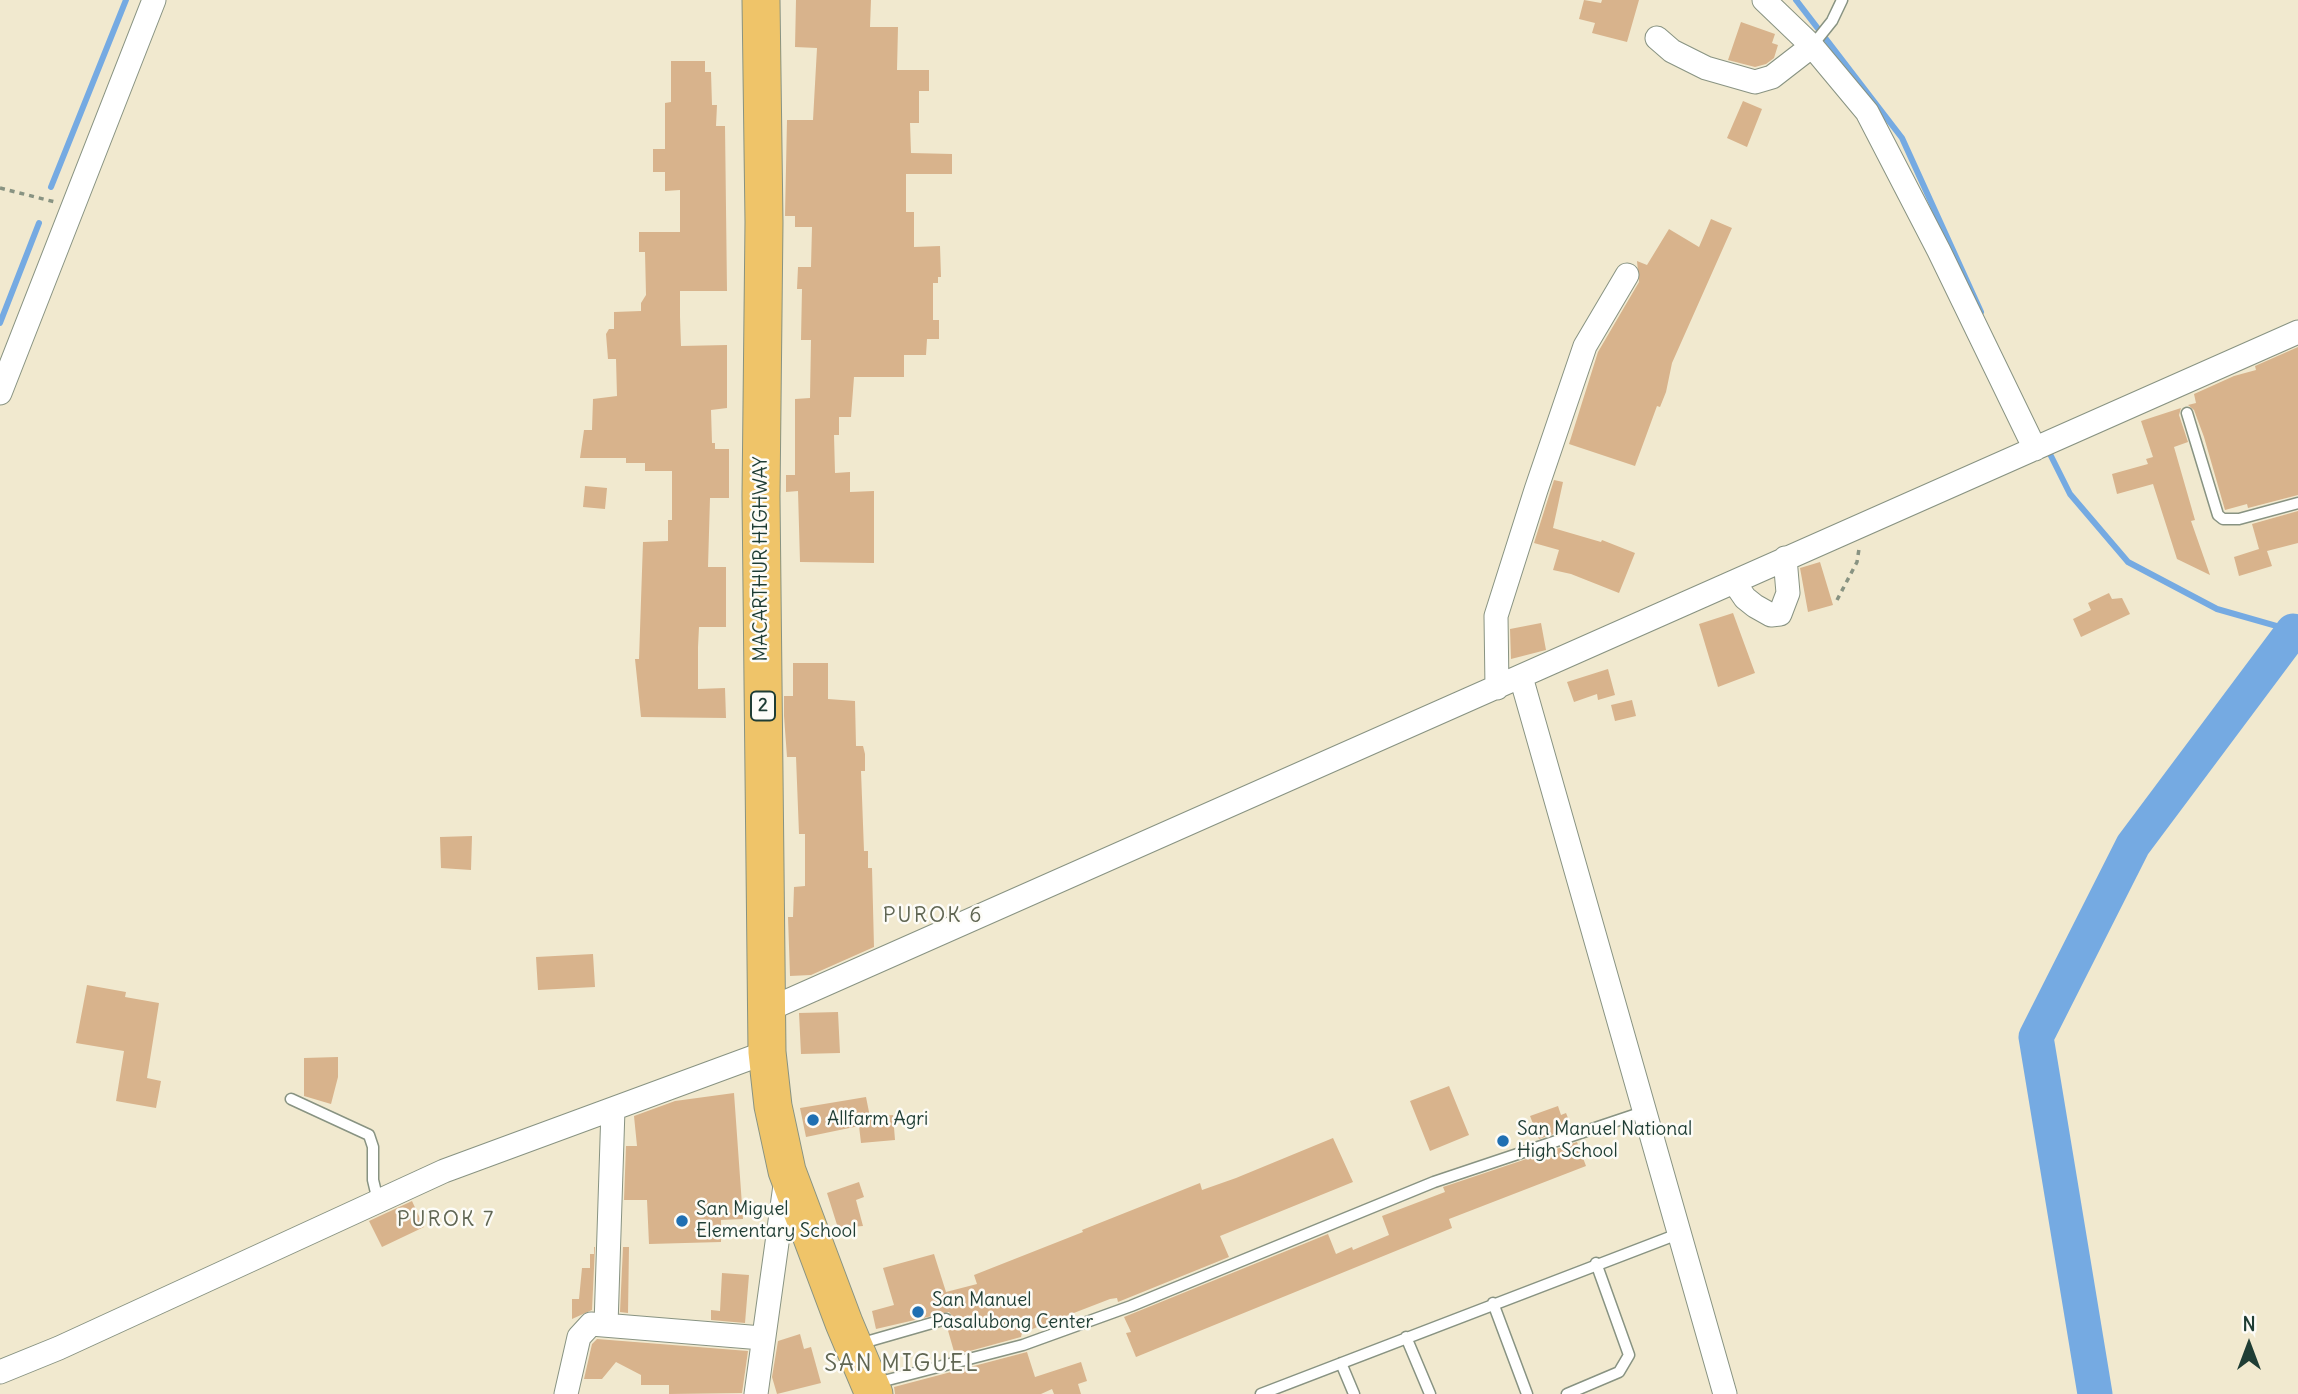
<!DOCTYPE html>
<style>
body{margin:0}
#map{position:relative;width:2298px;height:1394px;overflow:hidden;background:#f1e9cf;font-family:Delius,sans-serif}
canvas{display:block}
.north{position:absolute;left:2214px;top:1310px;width:70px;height:70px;-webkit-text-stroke:5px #fdfcf7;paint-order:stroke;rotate:0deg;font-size:19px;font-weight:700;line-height:28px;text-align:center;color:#1f3d34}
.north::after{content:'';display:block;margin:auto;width:24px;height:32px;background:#1f3d34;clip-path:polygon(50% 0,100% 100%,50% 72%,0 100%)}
</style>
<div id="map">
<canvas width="2298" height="1394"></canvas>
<div class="north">N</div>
</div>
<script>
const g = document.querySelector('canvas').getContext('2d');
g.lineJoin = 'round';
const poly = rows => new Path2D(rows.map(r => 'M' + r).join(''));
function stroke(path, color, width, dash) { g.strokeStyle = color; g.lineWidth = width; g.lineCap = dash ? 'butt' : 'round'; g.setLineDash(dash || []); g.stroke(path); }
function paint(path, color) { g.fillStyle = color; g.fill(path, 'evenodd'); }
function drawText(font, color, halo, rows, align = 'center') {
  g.font = font + ' Delius,sans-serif'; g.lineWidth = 5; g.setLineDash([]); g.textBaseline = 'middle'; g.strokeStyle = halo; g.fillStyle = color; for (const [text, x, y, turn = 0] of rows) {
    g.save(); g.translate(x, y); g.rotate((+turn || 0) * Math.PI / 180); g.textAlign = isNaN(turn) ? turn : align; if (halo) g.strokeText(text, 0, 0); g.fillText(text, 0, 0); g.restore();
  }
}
stroke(poly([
 [1796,0,1902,138,1981,312],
 [51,187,126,0],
 [0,323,39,223],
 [2047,448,2070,494,2128,562,2217,609,2298,632]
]), '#75aae2', 6);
stroke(poly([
 [2095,1394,2036,1037,2133,845,2293,631]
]), '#75aae2', 35);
paint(poly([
 [796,0,871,0,870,27,898,27,897,70,929,70,929,91,919,91,919,123,910,123,911,153,952,154,952,174,906,174,906,212,914,212,914,247,940,246,941,277,938,277,938,283,933,283,933,320,939,320,939,339,927,339,926,355,904,355,904,377,854,377,851,417,839,417,839,435,834,435,835,473,850,472,850,492,874,491,874,563,800,562,798,491,786,492,786,475,795,475,795,399,810,398,811,340,801,340,802,289,797,289,798,267,811,267,812,227,795,227,795,216,785,216,787,120,813,120,817,48,795,47],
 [1584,0,1601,3,1602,0,1639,0,1627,42,1592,33,1595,23,1579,19],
 [1741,22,1775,34,1772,43,1778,45,1774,58,1766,64,1755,67,1728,60],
 [671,61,705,61,705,72,711,72,712,105,717,105,716,126,725,126,727,291,680,291,680,317,681,346,727,345,727,408,711,410,712,443,715,443,715,449,729,449,729,498,710,498,708,567,726,567,726,627,699,627,698,647,698,689,725,688,726,718,641,717,635,659,639,659,643,542,668,541,668,520,672,520,672,471,645,471,645,463,626,463,626,458,580,458,584,430,592,430,593,399,617,396,616,359,608,359,606,334,609,329,614,329,614,312,641,311,641,303,646,295,645,252,639,252,639,232,680,232,680,190,665,191,665,172,653,172,653,149,665,149,665,103,671,102],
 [1743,101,1762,109,1747,147,1727,138],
 [1711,219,1732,228,1672,363,1666,392,1660,407,1657,406,1635,466,1569,444,1598,352,1639,282,1637,261,1647,265,1669,229,1699,247],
 [2298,347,2298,495,2248,508,2247,504,2225,510,2204,437,2194,410,2188,405,2196,403,2194,394,2234,376,2256,370,2255,366],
 [2181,408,2179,415,2188,442,2174,447,2195,520,2191,521,2210,575,2177,559,2153,484,2117,494,2112,474,2148,464,2146,459,2153,457,2141,421],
 [1554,480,1563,482,1553,528,1601,542,1602,540,1635,553,1619,593,1571,574,1553,570,1559,550,1534,543],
 [585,486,607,488,605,509,583,507],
 [2298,511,2298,543,2267,551,2272,566,2239,576,2234,557,2259,549,2252,524],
 [1820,562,1833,605,1808,612,1800,568],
 [2109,593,2112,599,2122,598,2130,614,2081,637,2073,619,2091,610,2088,603],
 [1733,613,1755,673,1718,687,1699,624],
 [1541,623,1546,650,1511,659,1510,629],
 [793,663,828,663,828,699,855,701,856,746,863,746,865,754,865,771,861,771,864,851,868,851,868,868,872,868,874,947,811,975,790,976,788,917,793,917,794,887,805,886,805,834,799,834,796,757,787,757,784,716,784,696,793,696],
 [1608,669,1615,695,1598,700,1597,694,1574,702,1567,682],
 [1632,700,1636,716,1615,721,1611,705],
 [472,836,471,870,441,868,440,837],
 [593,954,595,987,538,990,536,957],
 [87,985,126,992,125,997,159,1003,147,1078,161,1081,156,1108,116,1101,124,1051,76,1043],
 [838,1012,840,1053,801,1054,799,1013],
 [338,1057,338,1077,331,1104,304,1096,304,1058],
 [1449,1086,1469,1135,1430,1151,1410,1101],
 [734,1093,743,1219,721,1220,721,1242,649,1244,647,1200,624,1200,626,1146,637,1146,634,1116,675,1101],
 [866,1097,870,1117,893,1115,895,1140,861,1143,859,1126,806,1137,800,1108],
 [1558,1106,1561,1115,1566,1113,1572,1128,1539,1139,1530,1116],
 [1333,1138,1353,1182,1220,1236,1229,1257,1118,1302,1117,1298,1110,1299,1022,1333,1021,1337,955,1355,947,1327,954,1318,949,1312,876,1329,872,1311,894,1305,883,1268,934,1254,946,1292,977,1284,974,1275,1083,1232,1082,1230,1200,1183,1202,1190,1236,1178],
 [1577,1142,1586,1166,1449,1219,1452,1228,1136,1357,1126,1333,1131,1332,1124,1317,1328,1234,1336,1254,1352,1247,1353,1250,1389,1235,1382,1216,1445,1192,1443,1187],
 [859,1182,864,1197,856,1200,863,1226,838,1228,827,1193],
 [412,1201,424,1227,382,1247,369,1221],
 [594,1247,595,1247,592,1310,572,1319,572,1299,579,1299,582,1268,590,1268,590,1254,594,1254],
 [623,1247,629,1247,628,1313,620,1312],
 [722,1273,749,1275,745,1323,711,1320,711,1310,720,1311],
 [800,1334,804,1349,811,1347,821,1383,777,1394,772,1377,778,1341],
 [597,1339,748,1351,742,1393,669,1394,669,1385,641,1385,641,1375,616,1362,602,1379,584,1379,592,1344],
 [1027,1352,1035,1377,1081,1362,1087,1381,1078,1384,1081,1394,1054,1394,1052,1389,1041,1394,895,1394,894,1387]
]), '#d8b38c');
const service = poly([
 [1812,46,1832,21,1842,0],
 [2187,413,2218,515,2223,519,2239,519,2298,503],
 [291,1099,369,1135,373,1147,373,1180,378,1201],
 [1493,1303,1527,1394],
 [1406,1337,1430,1394],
 [859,1344,946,1319],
 [1341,1363,1354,1394],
 [876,1383,1023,1345,1131,1306,1434,1182,1643,1112],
 [1261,1394,1678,1234],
 [1567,1394,1619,1372,1629,1355,1596,1263]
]);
const minor = poly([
 [1764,0,1812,46,1867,112,1939,251,2035,449],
 [1657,38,1672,51,1706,68,1755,82,1772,77,1812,46],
 [0,393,154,0],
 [1734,582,1745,598,1755,606,1771,615,1780,614,1788,593,1785,558],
 [1521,677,1725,1394],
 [1497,688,1496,616,1536,490,1585,346,1627,275],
 [765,1011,2298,332],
 [606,1325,613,1109],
 [0,1372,59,1348,444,1171,767,1052],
 [566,1394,579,1337,591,1324,762,1338],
 [756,1394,786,1178]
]);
const trunk = poly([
 [761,0,764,222,761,496,767,1052,773,1106,787,1171,844,1323,874,1394]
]);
stroke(service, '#889382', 13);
stroke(minor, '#889382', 25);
stroke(trunk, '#889382', 39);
stroke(poly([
 [0,188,55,202],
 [1837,600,1857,562,1859,549]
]), '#889382', 3.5, [5, 5]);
stroke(service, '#fff', 10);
stroke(minor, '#fff', 23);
stroke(trunk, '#efc469', 37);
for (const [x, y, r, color] of [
 [813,1120,7,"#1f6fb2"],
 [1503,1141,7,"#1f6fb2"],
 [682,1221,7,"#1f6fb2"],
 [918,1312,7,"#1f6fb2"]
]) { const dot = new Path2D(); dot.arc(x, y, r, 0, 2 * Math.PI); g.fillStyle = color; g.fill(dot); stroke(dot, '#fdfcf7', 2.5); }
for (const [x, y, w] of [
 [763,706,24]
]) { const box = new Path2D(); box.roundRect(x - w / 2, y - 14.5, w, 29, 5); g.fillStyle = '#fdfcf7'; g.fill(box); stroke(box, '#1f3d34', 2); }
drawText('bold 18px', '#1f3d34', null, [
 ["2",763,706]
]);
drawText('19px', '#1f3d34', '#fdfcf7', [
 ["MACARTHUR HIGHWAY",762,559,-90]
]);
drawText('19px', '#1f3d34', '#fdfcf7', [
 ["Allfarm Agri",827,1120],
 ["San Manuel National",1517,1130],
 ["High School",1517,1152],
 ["San Miguel",696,1210],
 ["Elementary School",696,1232],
 ["San Manuel",932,1301],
 ["Pasalubong Center",932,1323]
], 'left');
g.letterSpacing = '2px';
drawText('21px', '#606653', '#fdfcf7', [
 ["PUROK 6",933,916],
 ["PUROK 7",446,1220]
]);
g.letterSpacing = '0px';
g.letterSpacing = '2px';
drawText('23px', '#606653', '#fdfcf7', [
 ["SAN MIGUEL",902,1364]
]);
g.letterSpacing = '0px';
</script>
